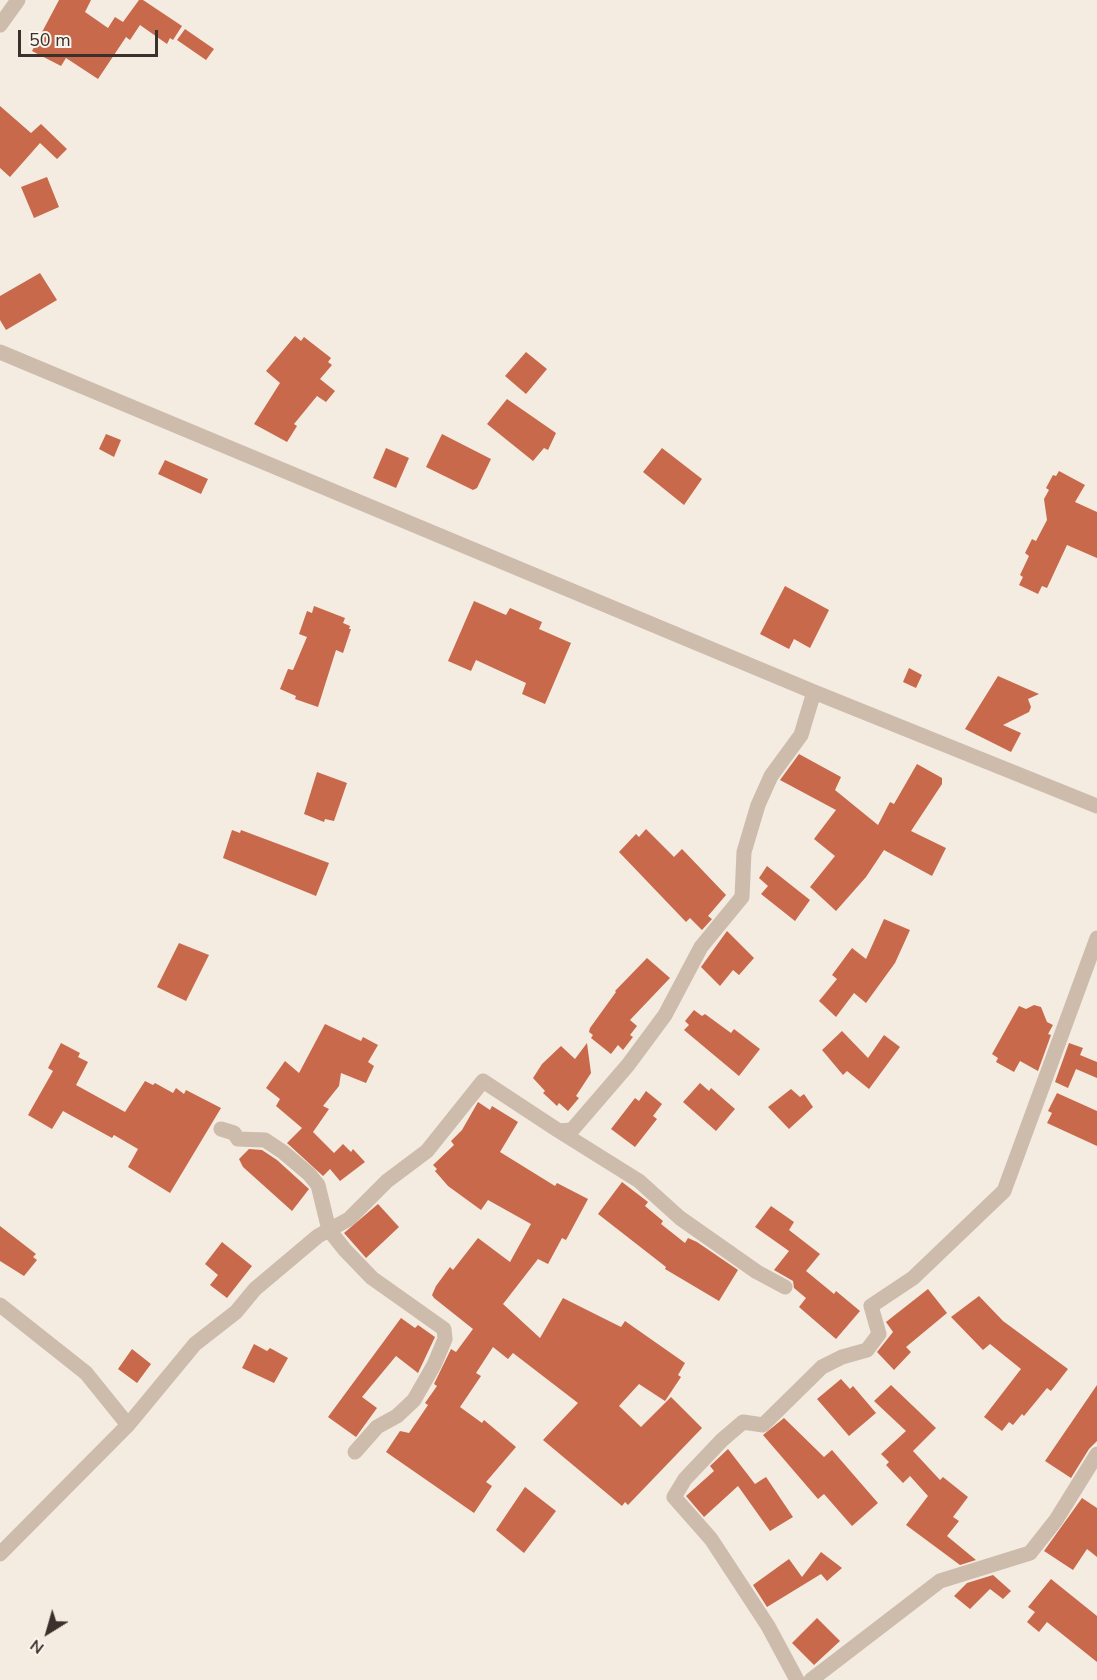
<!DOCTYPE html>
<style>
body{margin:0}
#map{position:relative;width:1097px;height:1680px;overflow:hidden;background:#f4ebe1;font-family:"Nunito Sans",sans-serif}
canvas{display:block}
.north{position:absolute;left:18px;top:1602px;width:60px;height:60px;-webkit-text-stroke:4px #fbf5ee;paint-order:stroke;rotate:217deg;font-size:16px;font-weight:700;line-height:24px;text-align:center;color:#3b302b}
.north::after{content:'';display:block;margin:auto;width:21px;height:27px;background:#3b302b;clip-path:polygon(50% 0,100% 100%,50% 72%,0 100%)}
.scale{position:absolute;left:18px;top:30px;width:140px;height:27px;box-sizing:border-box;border:3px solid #3b302b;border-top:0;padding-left:8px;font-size:18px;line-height:21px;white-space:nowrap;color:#3b302b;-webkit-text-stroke:4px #fbf5ee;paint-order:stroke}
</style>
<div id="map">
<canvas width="1097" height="1680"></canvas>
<div class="north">N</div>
<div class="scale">50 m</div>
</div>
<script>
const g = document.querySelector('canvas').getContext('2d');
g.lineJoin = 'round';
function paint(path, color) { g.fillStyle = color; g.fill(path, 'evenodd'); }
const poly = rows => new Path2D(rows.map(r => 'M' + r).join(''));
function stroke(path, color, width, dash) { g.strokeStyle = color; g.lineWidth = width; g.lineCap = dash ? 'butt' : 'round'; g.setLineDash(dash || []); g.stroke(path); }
paint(poly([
 [59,0,91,0,85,12,108,28,115,17,123,22,139,0,143,0,182,26,173,40,170,38,167,44,140,25,130,40,126,37,98,79,66,58,61,66,32,51],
 [185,29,214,49,206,60,177,40],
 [0,106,31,133,41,124,67,149,57,159,40,143,10,177,0,168],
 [47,177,59,207,34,218,21,187],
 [40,273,57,300,6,330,0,320,0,296],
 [295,336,301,341,304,337,331,358,328,362,332,365,320,379,335,391,326,402,317,396,294,424,297,426,287,442,254,424,280,383,266,371],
 [526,352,547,369,526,394,505,376],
 [507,399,556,433,548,450,544,448,533,461,487,424],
 [106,434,121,440,114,457,99,449],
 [442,434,491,459,477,488,473,490,426,467],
 [386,448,409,458,396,488,373,478],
 [662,448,702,479,684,505,643,472],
 [165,460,208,479,201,494,158,474],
 [1059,471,1085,485,1075,502,1097,512,1097,558,1067,545,1047,588,1042,586,1038,594,1019,585,1023,577,1020,575,1029,556,1025,553,1032,539,1036,541,1047,520,1044,499,1049,490,1046,488,1053,475,1056,476],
 [785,586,829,610,810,648,794,639,789,649,760,634],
 [474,601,506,615,510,608,542,622,539,629,571,643,545,704,522,694,526,683,476,660,471,671,448,661],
 [314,606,345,618,343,623,350,626,349,629,351,629,343,653,336,650,318,707,295,699,296,696,280,689,288,669,293,670,307,637,299,634,307,611,312,613],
 [909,668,922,675,916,688,903,682],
 [998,676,1039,694,1028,699,1031,707,1029,712,1003,725,1021,733,1011,752,965,729],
 [799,754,841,777,835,790,878,825,890,802,894,804,917,764,942,778,942,784,911,831,946,848,932,876,884,850,866,877,836,911,810,887,835,856,814,839,836,810,780,780],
 [317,772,347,783,334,821,325,819,324,822,304,814],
 [646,829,674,857,682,849,726,895,708,916,712,919,702,930,690,918,686,922,619,852,636,834,639,837],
 [232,830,240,833,241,830,329,863,316,896,223,858],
 [767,866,810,900,795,921,761,894,768,886,759,878],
 [884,919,910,930,895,963,866,1003,854,993,836,1017,819,1001,837,979,832,975,852,948,866,959],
 [727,931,754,958,739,975,733,970,720,986,701,967],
 [179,943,209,955,186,1001,157,987],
 [647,958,670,978,630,1020,637,1026,630,1035,633,1037,623,1050,618,1045,611,1054,591,1038,593,1035,589,1032,590,1028,616,992,615,991],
 [1034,1005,1041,1007,1047,1022,1053,1025,1048,1034,1051,1035,1038,1071,1020,1061,1014,1072,996,1062,998,1058,992,1054,1019,1006,1026,1009],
 [694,1010,702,1016,705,1014,731,1033,734,1029,760,1049,739,1076,684,1030,689,1025,685,1021],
 [325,1024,361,1041,363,1037,378,1045,368,1062,374,1066,366,1083,341,1073,339,1086,323,1106,329,1109,313,1132,334,1153,343,1144,351,1152,353,1149,365,1162,340,1181,330,1169,323,1176,287,1143,302,1128,276,1106,280,1099,266,1088,285,1061,299,1073],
 [842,1031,868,1058,884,1035,900,1047,869,1089,847,1071,843,1075,822,1050],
 [61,1043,80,1053,78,1057,88,1062,76,1085,125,1112,145,1081,153,1085,155,1083,173,1093,176,1088,184,1094,186,1090,221,1108,170,1193,128,1167,138,1149,114,1135,112,1138,63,1111,52,1129,28,1115,53,1071,48,1068],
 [587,1043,591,1073,576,1096,579,1098,568,1111,559,1103,557,1106,543,1093,545,1091,533,1078,542,1064,561,1046,575,1059],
 [1069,1043,1083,1048,1080,1055,1097,1062,1097,1078,1076,1069,1068,1088,1055,1082],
 [700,1083,709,1091,711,1088,735,1109,716,1131,683,1102],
 [791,1089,800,1097,804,1094,813,1107,789,1129,768,1107],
 [646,1091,662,1104,653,1116,657,1119,635,1147,611,1129,635,1098,639,1101],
 [1057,1093,1097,1111,1097,1146,1047,1123,1052,1113,1048,1111],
 [478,1102,490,1110,492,1106,518,1122,500,1152,555,1186,557,1183,588,1199,566,1240,562,1238,548,1264,538,1259,503,1304,540,1338,563,1298,621,1327,625,1321,685,1363,678,1375,681,1377,665,1401,639,1384,619,1406,641,1427,671,1397,702,1428,628,1505,625,1502,622,1506,543,1440,578,1403,513,1353,508,1359,493,1347,476,1373,481,1376,460,1407,482,1423,484,1420,516,1447,486,1482,492,1486,474,1513,386,1452,400,1431,409,1433,428,1405,425,1403,437,1386,434,1384,451,1349,456,1352,473,1329,434,1298,432,1295,436,1286,450,1267,453,1270,478,1238,510,1262,531,1224,488,1200,481,1210,448,1186,435,1171,437,1169,433,1165,454,1145,451,1141,462,1130],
 [249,1149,262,1150,277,1160,309,1189,292,1211,243,1167,239,1159],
 [622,1182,648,1202,645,1206,663,1221,661,1224,685,1243,688,1238,697,1242,738,1270,719,1301,665,1269,666,1267,598,1214],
 [378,1204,399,1227,366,1258,344,1233],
 [771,1206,794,1222,789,1230,820,1254,806,1271,834,1294,836,1291,860,1311,836,1339,799,1307,806,1298,794,1288,793,1281,774,1270,789,1251,755,1227],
 [0,1226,36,1254,33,1257,37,1260,24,1276,0,1261],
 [222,1242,252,1266,227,1298,210,1285,218,1275,205,1264],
 [928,1289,947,1313,906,1347,911,1352,894,1370,877,1352,893,1332,886,1322],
 [979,1296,1003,1321,1068,1369,1051,1391,1047,1388,1024,1416,1022,1414,1013,1425,1009,1422,1002,1431,984,1417,1021,1369,990,1344,983,1350,951,1317],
 [401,1318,415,1328,418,1325,435,1337,418,1373,396,1356,362,1397,377,1408,356,1437,328,1417],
 [254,1344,267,1351,270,1348,288,1358,274,1383,242,1368],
 [132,1349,151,1364,137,1383,118,1369],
 [841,1379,850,1389,853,1386,876,1413,849,1436,817,1399],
 [891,1385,936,1428,913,1451,940,1480,943,1477,968,1497,953,1517,959,1521,947,1536,976,1560,960,1565,906,1525,928,1496,910,1476,903,1483,886,1465,889,1462,881,1454,906,1431,874,1401],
 [1097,1385,1097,1441,1089,1449,1071,1478,1045,1461],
 [784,1418,824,1457,832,1450,878,1503,852,1526,824,1494,818,1499,763,1435],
 [728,1449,755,1484,766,1477,793,1517,770,1531,738,1486,704,1517,686,1496,714,1471,710,1466],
 [525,1487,556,1511,524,1553,496,1530],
 [1082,1498,1097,1508,1097,1557,1087,1549,1073,1570,1044,1551],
 [821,1552,842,1568,827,1581,821,1574,767,1607,753,1585,789,1559,802,1577],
 [993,1575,1011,1591,1003,1599,990,1589,970,1609,954,1596,967,1583],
 [1051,1579,1097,1616,1097,1662,1047,1622,1039,1632,1027,1622,1035,1612,1028,1607],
 [817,1618,840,1641,814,1665,792,1643]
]), '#c8694b');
stroke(poly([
 [0,25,18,0],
 [0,352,814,692,1097,806],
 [221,1129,234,1133,238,1139,265,1140,283,1152,309,1174,318,1185,329,1230,345,1250,372,1278,444,1329,445,1339,434,1365,414,1400,397,1416,377,1427,355,1452],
 [559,1131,639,1181,680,1218,757,1272,785,1287],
 [0,1305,86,1373,128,1425],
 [0,1554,128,1425,195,1344,236,1312,255,1289,318,1236,349,1219,387,1181,427,1151,483,1081,559,1131,572,1130,628,1065,665,1015,701,947,742,897,744,852,758,805,771,776,801,735,814,692],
 [797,1680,768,1626,711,1539,674,1497,685,1479,722,1440,743,1422,763,1425,822,1367,842,1357,867,1350,879,1334,871,1306,913,1278,1004,1191,1097,938],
 [811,1680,940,1581,1030,1553,1056,1520,1097,1454]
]), '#cdbbac', 15);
</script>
